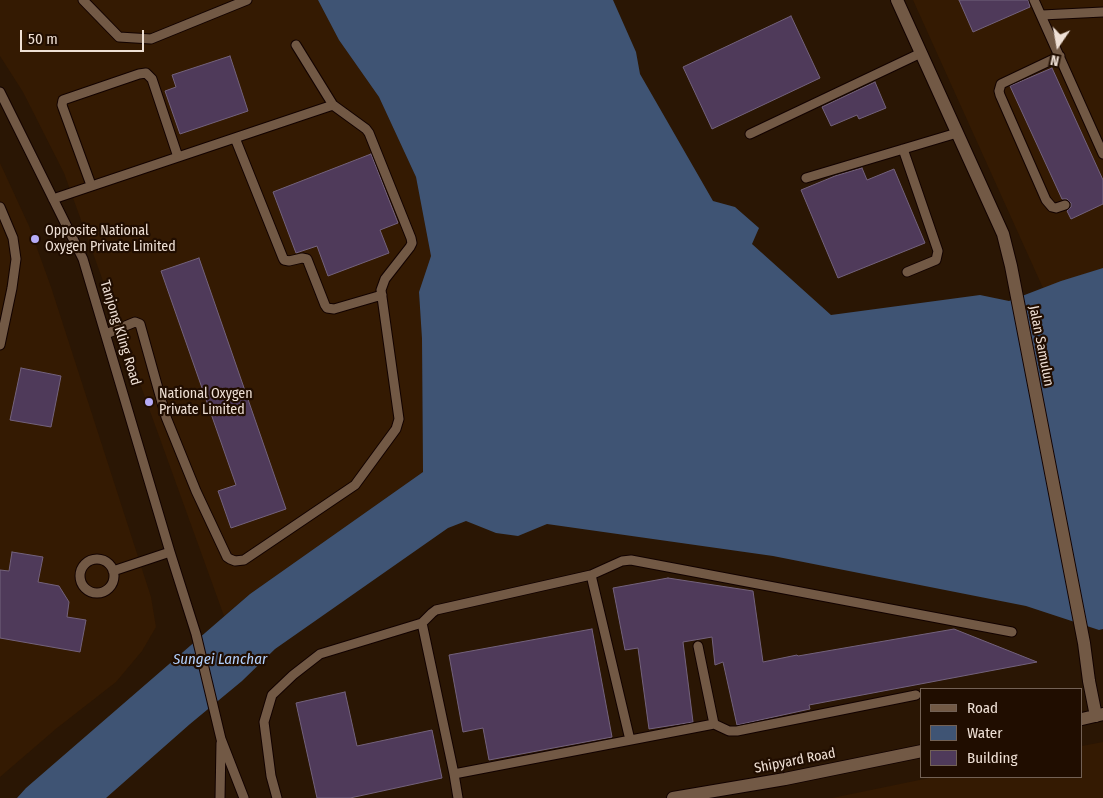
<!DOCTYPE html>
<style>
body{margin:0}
#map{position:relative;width:1103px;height:798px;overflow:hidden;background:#2a1604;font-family:"Fira Sans Condensed",sans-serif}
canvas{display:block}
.legend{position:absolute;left:920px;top:688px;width:162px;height:90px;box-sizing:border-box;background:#200d00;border:1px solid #736155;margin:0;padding:6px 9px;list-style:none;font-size:15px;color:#efe0d5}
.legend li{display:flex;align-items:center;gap:10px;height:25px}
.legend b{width:25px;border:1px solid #736155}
.north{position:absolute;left:1033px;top:20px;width:50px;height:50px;-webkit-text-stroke:4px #200d00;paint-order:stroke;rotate:192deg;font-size:14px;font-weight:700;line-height:20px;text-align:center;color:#efe0d5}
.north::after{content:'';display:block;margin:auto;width:18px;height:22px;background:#efe0d5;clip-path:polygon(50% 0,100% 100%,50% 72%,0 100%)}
.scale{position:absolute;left:20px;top:30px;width:124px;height:22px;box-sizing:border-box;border:2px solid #efe0d5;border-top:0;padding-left:6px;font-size:15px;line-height:18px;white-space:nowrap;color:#efe0d5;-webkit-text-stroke:4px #200d00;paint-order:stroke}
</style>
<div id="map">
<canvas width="1103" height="798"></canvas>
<ul class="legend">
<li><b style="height:6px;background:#725945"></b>Road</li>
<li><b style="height:14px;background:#3f5474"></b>Water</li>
<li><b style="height:14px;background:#4f3a5a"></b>Building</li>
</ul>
<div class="north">N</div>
<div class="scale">50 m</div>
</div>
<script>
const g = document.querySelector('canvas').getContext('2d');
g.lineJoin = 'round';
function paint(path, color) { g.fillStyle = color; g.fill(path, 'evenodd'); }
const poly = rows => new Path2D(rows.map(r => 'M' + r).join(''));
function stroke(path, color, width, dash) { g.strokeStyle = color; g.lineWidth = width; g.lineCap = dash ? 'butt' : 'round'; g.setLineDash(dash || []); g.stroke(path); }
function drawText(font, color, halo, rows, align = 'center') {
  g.font = font + ' "Fira Sans Condensed",sans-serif'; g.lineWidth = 4.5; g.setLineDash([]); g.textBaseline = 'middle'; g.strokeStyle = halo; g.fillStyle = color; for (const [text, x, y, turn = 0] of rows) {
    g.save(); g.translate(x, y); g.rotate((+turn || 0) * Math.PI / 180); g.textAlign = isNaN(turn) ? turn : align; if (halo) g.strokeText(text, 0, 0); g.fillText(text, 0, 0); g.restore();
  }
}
paint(poly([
 [0,0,318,0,339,40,379,97,416,177,431,256,419,292,422,339,423,472,250,594,224,616,64,173,23,92,0,56],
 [913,0,1103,0,1103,268,1043,288],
 [0,163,29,226,51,287,151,597,156,627,142,651,116,682,57,728,0,777],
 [1103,742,1103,798,832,798,934,777,1082,777,1082,746]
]), '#341a02');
paint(poly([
 [318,0,613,0,636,52,640,74,713,201,735,207,759,228,752,244,831,315,980,295,1009,301,1061,281,1103,268,1103,629,1099,630,1026,606,773,556,547,524,518,536,496,533,466,521,448,528,275,649,242,681,190,724,106,798,17,798,26,788,250,594,423,472,422,339,419,292,431,256,416,177,379,97,339,40]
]), '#3f5474');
const building = poly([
 [959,0,1028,0,1030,7,973,32,959,0],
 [791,16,820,78,712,129,683,67,791,16],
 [230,56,248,111,180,134,165,91,176,87,172,75,230,56],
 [1052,68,1103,180,1103,204,1071,219,1067,211,1071,207,1071,203,1067,199,1062,199,1010,86,1052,68],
 [875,82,886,108,859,119,857,115,831,126,822,107,875,82],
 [371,154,398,223,380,230,389,253,328,276,317,246,296,253,273,192,371,154],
 [862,168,867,180,894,169,925,243,838,278,801,190,835,176,862,168],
 [199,258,286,509,231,528,218,491,236,485,161,271,199,258],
 [21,368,61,376,51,427,10,420,21,368],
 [12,552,43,557,38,582,59,586,69,602,67,617,86,620,80,652,0,638,0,570,9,571,12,552],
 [668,578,753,591,763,662,797,655,798,656,954,629,1037,662,809,705,810,709,737,725,723,662,715,665,712,637,683,642,693,722,649,729,638,648,625,650,613,588,668,578],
 [592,629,612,737,489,760,483,728,463,732,449,655,592,629],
 [345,692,357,746,432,730,442,778,350,798,317,798,296,703,345,692]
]);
paint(building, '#4f3a5a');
stroke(building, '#73627c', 1);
const service = poly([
 [83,0,119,37,151,39,247,0],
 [1034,0,1103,154],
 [1042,15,1103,12],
 [1060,56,1001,84,999,91,1000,95,1046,200,1052,207,1056,208,1065,205],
 [0,92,83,259,170,552,196,634,221,739,244,798],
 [750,134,921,53],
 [235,138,283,258,284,260,289,261,302,258,307,259,325,305,327,308,334,309,382,295],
 [903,149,938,251,936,260,907,272],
 [806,178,957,133],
 [91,185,63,108,62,105,63,100,139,74,146,73,152,79,178,157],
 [53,199,333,105],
 [0,207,13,238,16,259,12,288,0,345],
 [106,334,135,322,140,324,166,417,196,491,227,557,230,559,235,561,244,560,355,485,396,429,399,419,381,290,385,279,410,247,412,243,411,238,369,133,366,129,333,105,296,45],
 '80 576a17 17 0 1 1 34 0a17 17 0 1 1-34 0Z',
 [113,571,170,552],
 [591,575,630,740],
 [422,623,454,774,458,798],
 [698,646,714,724],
 [454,774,714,724,729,731,737,731,916,695],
 [220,798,221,743],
 [277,798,271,776,264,722,272,695,293,675,320,654,422,623,432,613,436,610,591,575,622,561,631,560,1012,632]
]);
const minor = poly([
 [897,0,1003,234,1011,266,1084,643,1089,681,1096,716],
 [1082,719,1103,714],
 [673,798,785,779,922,751]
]);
stroke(service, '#120200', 11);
stroke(minor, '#120200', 14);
stroke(service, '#725945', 9);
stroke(minor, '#725945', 12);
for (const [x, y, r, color] of [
 [35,239,5,"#b6acf8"],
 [149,402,5,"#b6acf8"]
]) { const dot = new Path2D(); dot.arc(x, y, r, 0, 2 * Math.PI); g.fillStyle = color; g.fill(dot); stroke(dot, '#200d00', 2); }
drawText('14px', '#efe0d5', '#200d00', [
 ["Opposite National",45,231],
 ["Oxygen Private Limited",45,247],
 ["National Oxygen",159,394],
 ["Private Limited",159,410]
], 'left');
drawText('14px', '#efe0d5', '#200d00', [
 ["Tanjong Kling Road",120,333,73],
 ["Jalan Samulun",1041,346,79],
 ["Shipyard Road",795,761,-11]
]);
drawText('italic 15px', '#b3d2ff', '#200d00', [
 ["Sungei Lanchar",220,660]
]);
</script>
